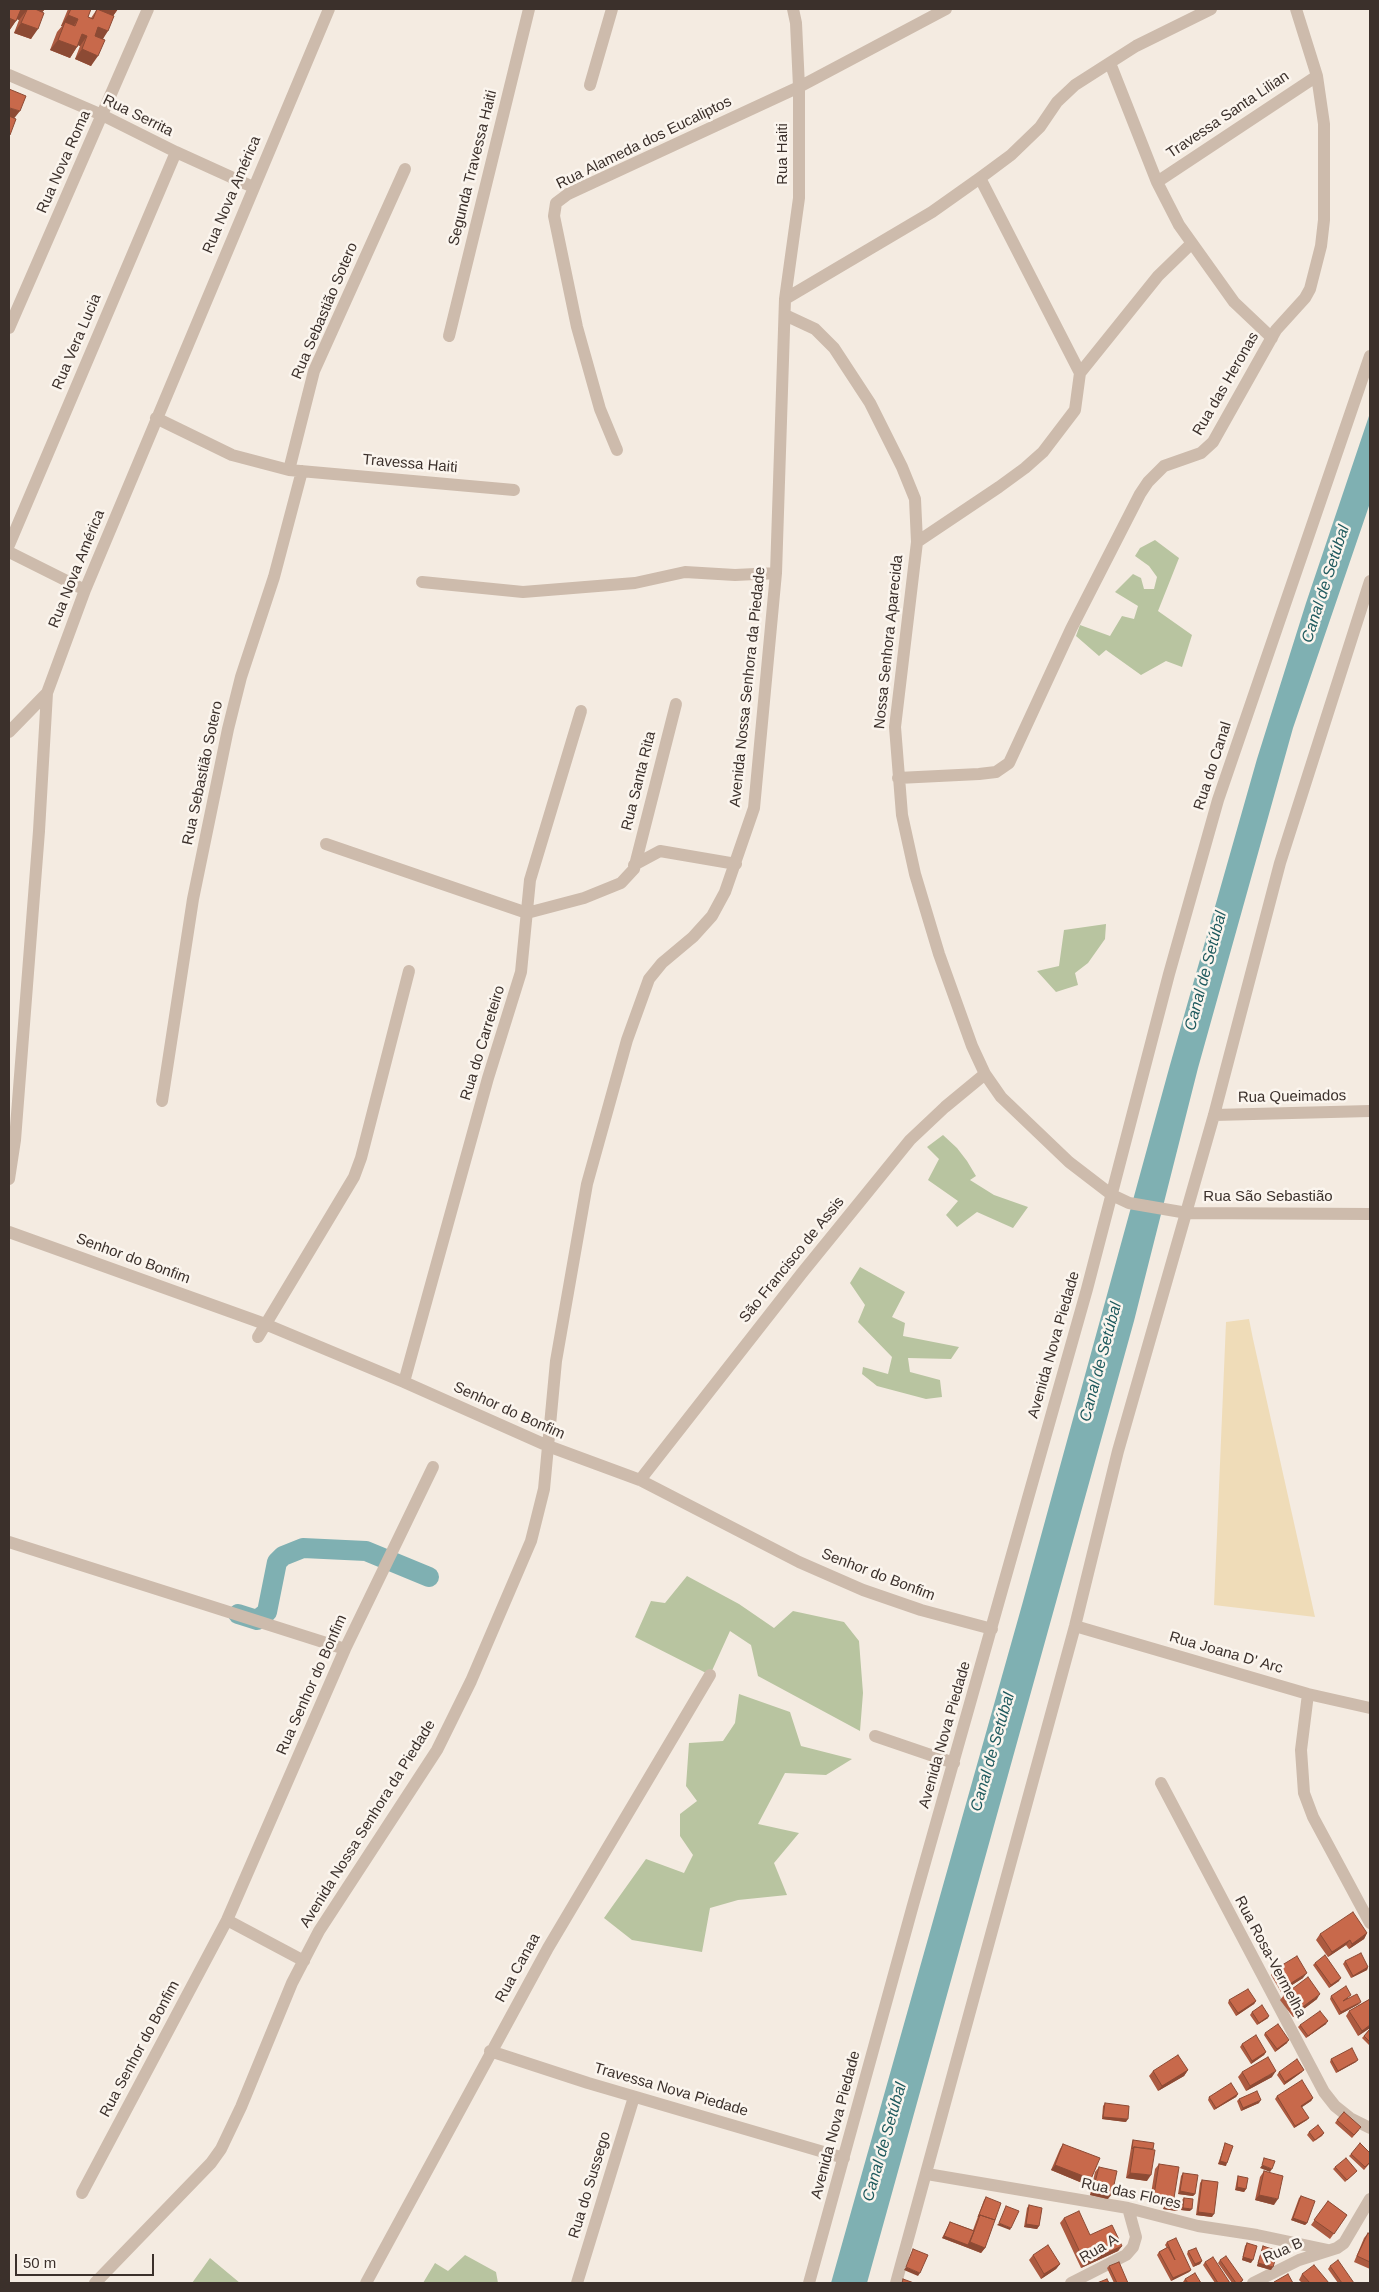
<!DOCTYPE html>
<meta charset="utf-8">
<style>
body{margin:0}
#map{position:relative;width:1379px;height:2292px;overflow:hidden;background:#f4ebe1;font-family:Arial,sans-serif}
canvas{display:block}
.frame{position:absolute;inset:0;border:10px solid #3b302b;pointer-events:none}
.scale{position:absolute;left:15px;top:2254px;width:139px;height:22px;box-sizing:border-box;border:2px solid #3b302b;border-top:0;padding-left:6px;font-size:15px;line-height:18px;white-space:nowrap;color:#3b302b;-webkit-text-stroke:4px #fbf5ee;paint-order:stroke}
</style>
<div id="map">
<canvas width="1379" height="2292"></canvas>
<div class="frame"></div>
<div class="scale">50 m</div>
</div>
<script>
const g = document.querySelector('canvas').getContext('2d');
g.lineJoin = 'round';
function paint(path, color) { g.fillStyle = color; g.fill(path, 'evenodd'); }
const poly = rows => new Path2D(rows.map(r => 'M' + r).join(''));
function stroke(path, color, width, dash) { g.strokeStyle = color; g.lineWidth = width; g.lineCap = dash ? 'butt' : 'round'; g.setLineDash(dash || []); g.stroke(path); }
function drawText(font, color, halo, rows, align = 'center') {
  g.font = font + ' Arial,sans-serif'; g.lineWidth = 5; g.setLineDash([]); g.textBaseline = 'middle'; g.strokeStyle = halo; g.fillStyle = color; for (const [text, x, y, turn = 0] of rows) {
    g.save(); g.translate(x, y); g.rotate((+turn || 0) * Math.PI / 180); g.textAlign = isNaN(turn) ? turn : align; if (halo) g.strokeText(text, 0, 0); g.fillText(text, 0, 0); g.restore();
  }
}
paint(poly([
 [1155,540,1179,558,1158,611,1192,635,1182,667,1166,661,1141,675,1106,650,1099,656,1076,636,1080,625,1110,636,1122,616,1134,619,1138,606,1115,592,1133,574,1141,578,1144,589,1154,589,1157,577,1149,566,1135,556,1140,548],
 [1106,924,1105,939,1088,963,1075,973,1078,985,1056,992,1037,971,1059,966,1064,930],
 [943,1135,957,1148,967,1161,976,1176,970,1180,994,1195,1028,1207,1013,1228,977,1212,957,1227,946,1215,958,1201,928,1180,939,1159,927,1147],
 [860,1267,905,1292,892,1317,905,1323,903,1336,959,1347,951,1359,908,1358,910,1372,940,1380,942,1397,926,1399,877,1386,862,1374,863,1367,888,1374,892,1357,858,1322,865,1305,850,1283],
 [687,1576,739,1604,774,1628,793,1611,844,1622,859,1641,863,1693,860,1731,758,1676,751,1645,730,1631,710,1675,635,1637,651,1601,665,1603],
 [739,1694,790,1712,801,1746,852,1759,826,1775,785,1773,758,1824,799,1833,774,1863,787,1895,738,1900,710,1908,702,1952,632,1940,604,1918,646,1859,684,1873,693,1855,680,1836,680,1814,697,1801,686,1786,689,1743,723,1741,735,1723],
 [465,2255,496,2272,498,2283,423,2283,435,2263,448,2271],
 [210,2258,240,2283,192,2283]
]), '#b8c4a0');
paint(poly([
 [1249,1319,1253,1339,1315,1617,1214,1605,1226,1322]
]), '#efdcb8');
paint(poly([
 [1370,413,1370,503,1293,728,1198,1068,1134,1321,867,2283,831,2283,1022,1605,1170,1065,1257,759,1306,603]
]), '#7fb0b2');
stroke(poly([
 [238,1614,257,1620,267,1612,277,1562,283,1556,303,1548,366,1551,429,1577]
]), '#7fb0b2', 20);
stroke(poly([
 [1110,63,1157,182,1179,225,1234,302,1272,338],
 [9,75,102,115,176,152,253,187],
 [590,85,612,9],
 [980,178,1080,373],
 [1157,182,1317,76],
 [785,299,932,212,980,178,1011,155,1040,127,1057,102,1075,85,1136,46,1211,9],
 [785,315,815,329,834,348,870,403,902,467,915,499,917,542,895,727,902,815,915,874,939,954,972,1046,985,1074,1001,1097,1069,1162,1112,1195,1129,1203,1187,1213,1370,1214],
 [9,328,148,9],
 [449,336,529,9],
 [1080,373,1158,276,1191,244],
 [156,418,232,455,289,470,514,490],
 [617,450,600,409,577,327,554,216,556,203,568,194,799,87,946,9],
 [289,470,314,371,405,169],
 [917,542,999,487,1025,468,1043,452,1075,410,1080,373],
 [9,545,176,152],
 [9,552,85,590],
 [422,582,523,592,635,583,685,572,735,575,776,573],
 [9,732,47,693],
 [898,778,979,774,996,772,1009,763,1071,629,1140,494,1148,482,1164,466,1201,453,1213,442,1276,330,1305,298,1310,289,1321,246,1324,220,1324,124,1317,76,1296,9],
 [326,844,527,913,584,898,621,883,634,869,676,704],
 [634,865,660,851,736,864],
 [162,1101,193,899,228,729,241,677,274,577,302,471],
 [1214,1115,1370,1111],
 [9,1179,15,1140,39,831,47,693,85,590,329,9],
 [9,1232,265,1324,404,1382,548,1446,640,1480,799,1562,863,1590,921,1610,992,1629],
 [258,1337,354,1177,361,1158,409,971],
 [404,1382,488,1078,521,972,530,880,581,711],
 [640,1480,802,1273,910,1140,945,1107,985,1074],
 [9,1542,345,1649],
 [1075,1626,1308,1694,1370,1708],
 [1308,1694,1301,1750,1304,1793,1313,1817,1370,1923],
 [875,1736,954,1763],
 [1161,1783,1324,2092,1335,2106,1350,2118,1370,2128],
 [227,1920,304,1961],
 [490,2051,588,2083,844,2158],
 [927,2174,1128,2208,1198,2226,1257,2235,1328,2250],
 [82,2193,227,1920,345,1649,433,1467],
 [95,2283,211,2163,221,2149,241,2107,292,1983,319,1931,437,1750,471,1681,531,1541,544,1489,556,1361,587,1184,627,1040,649,979,662,963,693,937,712,916,725,892,754,808,776,573,785,299,799,198,799,87,796,23,793,9],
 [366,2283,548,1948,710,1675],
 [577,2283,634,2097],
 [809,2283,913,1905,1087,1289,1169,974,1218,800,1370,356],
 [896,2283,1075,1626,1118,1451,1214,1115,1280,863,1370,581],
 [1071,2283,1126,2255,1133,2247,1136,2237,1128,2208],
 [1253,2283,1299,2260,1337,2248,1344,2243,1370,2199]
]), '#cdbbac', 12);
paint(poly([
 [9,9,45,9,42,12,31,39,14,33,19,20,17,19,9,31],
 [68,9,91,9,88,17,91,18,97,9,118,9,113,16,91,66,75,59,80,46,78,45,70,58,50,50,57,32,62,26,61,26],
 [1367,1933,1364,1939,1349,1949,1346,1945,1328,1957,1316,1940,1320,1934],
 [1345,1961,1368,1967,1367,1970,1351,1978,1343,1964],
 [1315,1963,1339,1981,1329,1988,1313,1965],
 [1274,1970,1303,1978,1281,1992,1271,1975],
 [1284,1995,1317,1999,1293,2017,1280,2000],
 [1331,1996,1349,1998,1348,1999,1359,2004,1339,2015,1330,1999],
 [1370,1999,1370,2028,1358,2036,1346,2016,1349,2011],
 [1229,2000,1256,2001,1254,2004,1236,2016,1228,2003],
 [1252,2012,1268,2018,1257,2025,1250,2015],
 [1326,2024,1306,2038,1298,2027,1300,2025],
 [1370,2029,1370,2046,1362,2038],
 [1265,2033,1287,2043,1275,2052,1264,2035],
 [1242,2044,1266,2052,1264,2055,1251,2064,1240,2047],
 [1331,2059,1356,2062,1336,2073,1330,2062],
 [1188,2070,1184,2076,1158,2091,1149,2076,1153,2071],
 [1242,2072,1272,2077,1246,2091,1238,2077],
 [1279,2072,1302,2072,1284,2085,1277,2075],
 [1238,2094,1236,2097,1214,2110,1208,2100,1209,2097],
 [1277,2096,1313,2098,1311,2101,1302,2107,1307,2120,1294,2128,1275,2099],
 [1239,2099,1259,2103,1241,2111,1237,2101],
 [1105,2103,1126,2122,1102,2119,1103,2106],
 [1337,2120,1359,2130,1352,2138,1335,2123],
 [1309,2132,1324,2133,1322,2136,1313,2142,1307,2135],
 [1133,2140,1147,2181,1126,2178,1132,2142],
 [1225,2143,1226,2166,1218,2164],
 [1063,2144,1087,2185,1051,2170,1060,2149],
 [1351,2154,1370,2163,1364,2170,1349,2156],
 [1159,2164,1173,2200,1179,2208,1177,2211,1163,2209,1166,2202,1150,2200,1155,2169],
 [1099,2167,1108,2199,1090,2195,1095,2172],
 [1335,2167,1355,2173,1345,2182,1333,2169],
 [1264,2171,1274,2205,1255,2200,1260,2177],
 [1183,2173,1195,2194,1193,2196,1178,2194,1181,2176],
 [1238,2176,1246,2189,1244,2192,1235,2190,1237,2179],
 [1202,2180,1212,2217,1196,2215,1200,2183],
 [1301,2196,1307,2223,1305,2225,1291,2220,1299,2198],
 [986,2197,985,2248,981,2253,942,2238,950,2222,973,2230,984,2200],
 [1184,2198,1190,2211,1181,2210,1182,2200],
 [1328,2201,1347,2215,1330,2239,1311,2225],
 [1029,2205,1039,2226,1037,2229,1024,2227,1027,2208],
 [1064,2218,1090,2235,1122,2246,1118,2251,1081,2268,1060,2223],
 [1368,2233,1370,2234,1370,2269,1354,2262,1364,2238],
 [1167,2242,1191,2270,1189,2272,1171,2281,1157,2255,1159,2252,1167,2248,1165,2245],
 [1247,2243,1251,2263,1242,2260,1245,2246],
 [1263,2246,1271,2270,1257,2266,1262,2249],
 [1188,2251,1202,2261,1200,2264,1193,2267,1187,2254],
 [1033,2255,1060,2264,1056,2269,1041,2279,1029,2260],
 [1220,2260,1243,2280,1241,2283,1232,2283,1218,2263],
 [1205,2262,1230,2283,1215,2283,1203,2265],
 [1109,2266,1128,2283,1114,2283,1107,2268],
 [1330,2266,1354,2283,1338,2283,1328,2269],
 [1302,2274,1329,2283,1302,2283,1299,2280],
 [1185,2279,1201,2283,1184,2283,1183,2282]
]), '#ac5a40');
paint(poly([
 [21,9,27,10,19,20,14,18],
 [32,9,45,9,40,15],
 [97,9,118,9,113,16,97,10],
 [68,15,78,19,71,30,65,22,62,26,61,26],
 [9,18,16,21,9,31],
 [21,23,38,29,31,39,14,33],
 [98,27,108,31,101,42,91,38],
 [82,34,87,36,80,46,75,44],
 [58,40,77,47,70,58,50,50],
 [82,49,98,56,91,66,75,59],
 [10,108,20,111,12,121,9,120,9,109],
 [1367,1933,1364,1939,1349,1949,1352,1944],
 [1350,1940,1346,1945,1328,1957,1332,1952],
 [1368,1967,1367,1970,1351,1978,1353,1976],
 [1307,1973,1303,1978,1281,1992,1285,1987],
 [1341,1978,1339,1981,1329,1988,1331,1985],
 [1320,1994,1317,1999,1293,2017,1296,2012],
 [1256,2001,1254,2004,1236,2016,1238,2013],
 [1361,2002,1359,2004,1339,2015,1341,2012],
 [1269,2016,1268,2018,1257,2025,1259,2023],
 [1328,2021,1326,2024,1306,2038,1308,2036],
 [1370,2025,1370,2028,1358,2036,1362,2031],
 [1289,2040,1287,2043,1275,2052,1277,2049],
 [1266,2052,1264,2055,1251,2064,1252,2061],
 [1358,2060,1356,2062,1336,2073,1338,2071],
 [1188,2070,1184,2076,1158,2091,1162,2086],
 [1304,2070,1302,2072,1284,2085,1285,2082],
 [1276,2071,1272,2077,1246,2091,1250,2086],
 [1238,2094,1236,2097,1214,2110,1216,2108],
 [1313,2098,1311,2101,1299,2109,1301,2106],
 [1261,2100,1259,2103,1241,2111,1243,2108],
 [1103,2117,1128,2119,1126,2122,1102,2119],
 [1309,2118,1307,2120,1294,2128,1295,2126],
 [1220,2161,1227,2163,1226,2166,1218,2164],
 [1055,2165,1091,2179,1087,2185,1051,2170],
 [1262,2165,1272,2169,1270,2172,1260,2168],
 [1130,2173,1151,2175,1147,2181,1126,2178],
 [1237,2187,1246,2189,1244,2192,1235,2190],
 [1093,2190,1112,2194,1108,2199,1090,2195],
 [1180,2191,1195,2194,1193,2196,1178,2194],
 [1154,2195,1174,2198,1171,2203,1167,2200,1166,2202,1150,2200],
 [1259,2195,1278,2199,1274,2205,1255,2200],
 [1165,2207,1179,2208,1177,2211,1163,2209],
 [1183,2208,1192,2209,1190,2211,1181,2210],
 [1198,2212,1214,2214,1212,2217,1196,2215],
 [1293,2218,1307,2223,1305,2225,1291,2220],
 [999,2223,1011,2228,1010,2230,997,2225],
 [1026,2224,1039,2226,1037,2229,1024,2227],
 [944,2236,968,2245,966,2247,942,2238],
 [970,2242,985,2248,981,2253,966,2247],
 [1122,2246,1118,2251,1081,2268,1085,2263],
 [1243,2257,1253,2260,1251,2263,1242,2260],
 [1202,2261,1200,2264,1193,2267,1195,2264],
 [1258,2263,1273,2267,1271,2270,1257,2266],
 [1060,2264,1056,2269,1041,2279,1044,2274],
 [906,2267,920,2273,918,2276,904,2270],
 [1191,2270,1189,2272,1171,2281,1173,2278]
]), '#8c4a34');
const building = poly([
 [9,9,21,9,16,21,9,18,9,9],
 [24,9,35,9,44,13,38,29,21,23,27,10,24,9],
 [71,9,91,9,88,17,93,19,97,9,114,16,108,31,98,27,95,36,105,40,98,56,82,49,87,36,82,34,77,47,58,40,65,22,75,26,78,19,68,15,71,9],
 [9,89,26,96,20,111,10,108,9,110,9,89],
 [9,116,16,119,10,135,9,135,9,116],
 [1353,1912,1367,1933,1352,1944,1350,1940,1332,1952,1320,1934,1353,1912],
 [1361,1953,1368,1967,1353,1976,1345,1961,1361,1953],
 [1325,1955,1341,1978,1331,1985,1315,1963,1325,1955],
 [1297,1956,1307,1973,1285,1987,1274,1970,1297,1956],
 [1308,1977,1320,1994,1296,2012,1284,1995,1308,1977],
 [1346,1986,1351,1995,1343,2001,1357,1994,1361,2002,1341,2012,1331,1996,1346,1986],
 [1248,1989,1256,2001,1238,2013,1229,2000,1248,1989],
 [1370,1999,1370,2025,1362,2031,1349,2011,1370,1999],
 [1262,2005,1269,2016,1259,2023,1252,2012,1262,2005],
 [1320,2011,1328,2021,1308,2036,1300,2025,1320,2011],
 [1278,2024,1289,2040,1277,2049,1265,2033,1278,2024],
 [1370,2029,1370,2042,1364,2036,1370,2029],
 [1256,2035,1266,2052,1252,2061,1242,2044,1256,2035],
 [1352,2048,1358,2060,1338,2071,1331,2059,1352,2048],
 [1178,2055,1188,2070,1162,2086,1153,2071,1178,2055],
 [1268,2057,1276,2071,1250,2086,1242,2072,1268,2057],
 [1297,2059,1304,2070,1285,2082,1279,2072,1297,2059],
 [1302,2080,1313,2098,1301,2106,1309,2118,1295,2126,1277,2096,1302,2080],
 [1231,2083,1238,2094,1216,2108,1209,2097,1231,2083],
 [1257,2091,1261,2100,1243,2108,1239,2099,1257,2091],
 [1105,2103,1129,2106,1128,2119,1103,2117,1105,2103],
 [1344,2112,1361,2127,1354,2135,1337,2120,1344,2112],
 [1318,2125,1324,2133,1315,2140,1309,2132,1318,2125],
 [1133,2140,1154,2143,1153,2149,1134,2147,1132,2149,1133,2140],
 [1225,2143,1233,2146,1227,2163,1220,2161,1225,2143],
 [1360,2143,1370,2153,1370,2162,1365,2167,1351,2154,1360,2143],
 [1063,2144,1100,2158,1091,2179,1055,2165,1063,2144],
 [1134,2147,1155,2150,1151,2175,1130,2173,1134,2147],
 [1264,2158,1275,2161,1272,2169,1262,2165,1264,2158],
 [1346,2158,1357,2171,1347,2180,1335,2167,1346,2158],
 [1159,2164,1179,2167,1174,2198,1154,2195,1159,2164],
 [1099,2167,1117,2171,1112,2194,1093,2190,1099,2167],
 [1264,2171,1283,2176,1278,2199,1259,2195,1264,2171],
 [1183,2173,1198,2175,1195,2194,1180,2191,1183,2173],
 [1238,2176,1248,2178,1246,2189,1237,2187,1238,2176],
 [1202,2180,1218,2182,1214,2214,1198,2212,1202,2180],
 [1301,2196,1315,2201,1307,2223,1293,2218,1301,2196],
 [986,2197,1001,2203,995,2220,980,2215,978,2217,986,2197],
 [1184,2198,1193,2199,1192,2209,1183,2208,1184,2198],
 [1167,2200,1180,2201,1179,2208,1165,2207,1167,2200],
 [1328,2201,1347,2215,1334,2234,1314,2220,1328,2201],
 [1029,2205,1042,2208,1039,2226,1026,2224,1029,2205],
 [1006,2206,1019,2211,1011,2228,999,2223,1006,2206],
 [1079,2211,1090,2235,1112,2225,1122,2246,1085,2263,1064,2218,1079,2211],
 [980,2215,995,2220,985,2248,970,2242,980,2215],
 [950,2222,974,2231,968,2245,944,2236,950,2222],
 [1368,2233,1370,2234,1370,2262,1357,2256,1368,2233],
 [1176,2238,1191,2270,1173,2278,1159,2252,1168,2247,1175,2260,1167,2242,1176,2238],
 [1247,2243,1257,2246,1253,2260,1243,2257,1247,2243],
 [1048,2245,1060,2264,1044,2274,1033,2255,1048,2245],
 [1263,2246,1278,2251,1273,2267,1258,2263,1263,2246],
 [1196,2248,1202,2261,1195,2264,1188,2251,1196,2248],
 [913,2249,928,2255,920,2273,906,2267,913,2249],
 [1226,2256,1243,2280,1239,2283,1236,2283,1220,2260,1226,2256],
 [1213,2257,1230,2283,1218,2283,1205,2262,1213,2257],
 [1338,2260,1354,2283,1342,2283,1330,2266,1338,2260],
 [1119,2262,1128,2283,1117,2283,1109,2266,1119,2262],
 [1314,2265,1329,2283,1310,2283,1302,2274,1314,2265],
 [1195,2273,1201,2283,1188,2283,1185,2279,1195,2273],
 [1288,2274,1293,2283,1275,2283,1274,2282,1288,2274],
 [903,2279,914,2283,902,2283,903,2279],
 [1107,2279,1109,2283,1097,2283,1107,2279]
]);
paint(building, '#c8694b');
stroke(building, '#8c4a34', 1);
drawText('15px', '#3b302b', '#fbf5ee', [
 ["Travessa Santa Lilian",1228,115,-34],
 ["Rua Serrita",138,116,26],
 ["Rua Alameda dos Eucaliptos",644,143,-26],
 ["Rua Haiti",783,154,-90],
 ["Rua Nova Roma",64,162,-66],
 ["Segunda Travessa Haiti",473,168,-76],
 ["Rua Nova América",232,195,-67],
 ["Rua Sebastião Sotero",325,311,-67],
 ["Rua Vera Lucia",77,342,-67],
 ["Rua das Heronas",1226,384,-60],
 ["Travessa Haiti",410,464,5],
 ["Rua Nova América",77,569,-68],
 ["Nossa Senhora Aparecida",889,642,-84],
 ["Avenida Nossa Senhora da Piedade",748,687,-84],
 ["Rua do Canal",1213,766,-72],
 ["Rua Sebastião Sotero",203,773,-78],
 ["Rua Santa Rita",639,781,-76],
 ["Rua do Carreteiro",483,1043,-73],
 ["Rua Queimados",1292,1097,-1],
 ["Rua São Sebastião",1268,1197],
 ["Senhor do Bonfim",133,1259,20],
 ["São Francisco de Assis",792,1260,-51],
 ["Avenida Nova Piedade",1054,1345,-74],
 ["Senhor do Bonfim",509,1411,24],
 ["Senhor do Bonfim",878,1575,21],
 ["Rua Joana D' Arc",1226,1653,16],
 ["Rua Senhor do Bonfim",312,1685,-66],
 ["Avenida Nova Piedade",945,1735,-74],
 ["Avenida Nossa Senhora da Piedade",368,1824,-58],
 ["Rua Rosa-Vermelha",1270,1957,62],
 ["Rua Canaa",518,1968,-61],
 ["Rua Senhor do Bonfim",140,2049,-62],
 ["Travessa Nova Piedade",671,2090,16],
 ["Avenida Nova Piedade",836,2125,-75],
 ["Rua do Sussego",590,2185,-73],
 ["Rua das Flores",1131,2194,12],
 ["Rua A",1099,2249,-31],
 ["Rua B",1283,2251,-24]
]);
drawText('italic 16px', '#1f5a5e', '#fbf5ee', [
 ["Canal de Setúbal",1326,584,-72],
 ["Canal de Setúbal",1206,971,-75],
 ["Canal de Setúbal",1101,1362,-75],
 ["Canal de Setúbal",993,1752,-74],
 ["Canal de Setúbal",885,2142,-74]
]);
</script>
